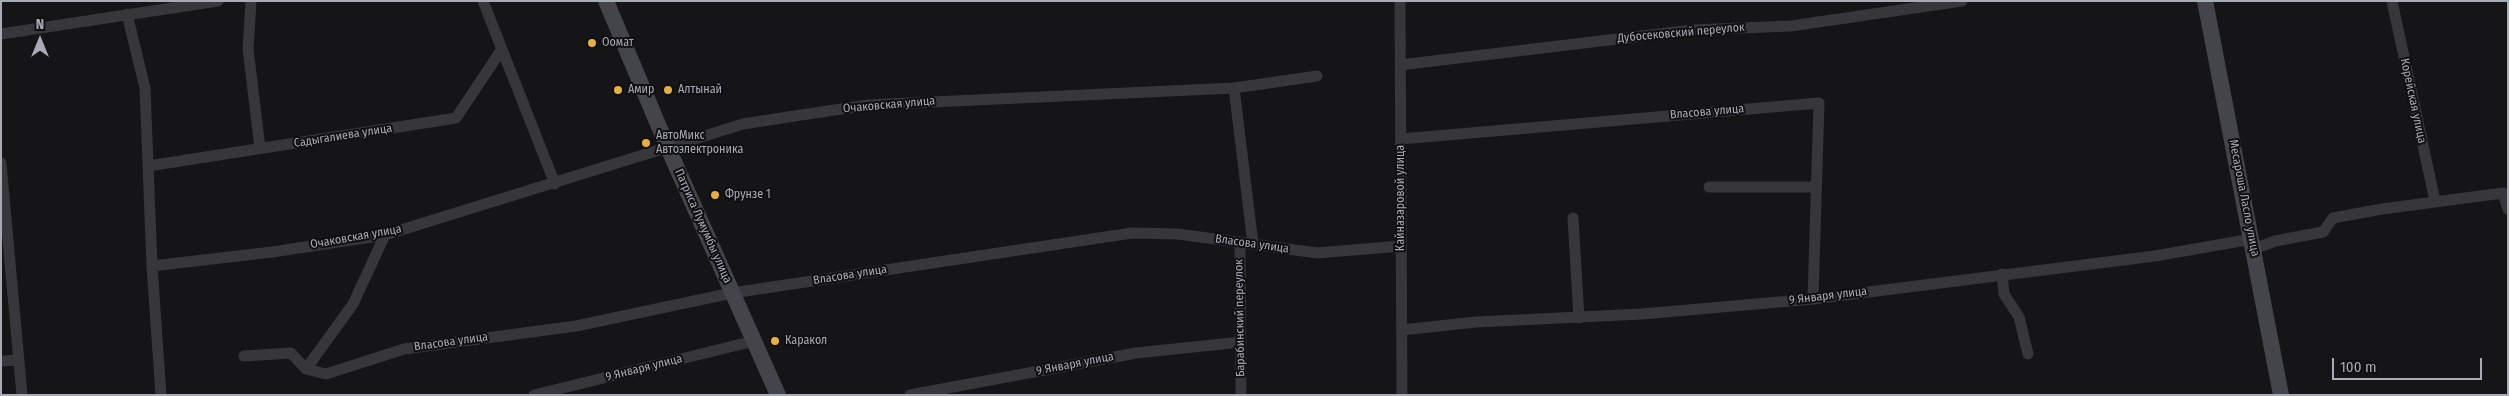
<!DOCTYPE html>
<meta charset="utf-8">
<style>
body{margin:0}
#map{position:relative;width:2509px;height:396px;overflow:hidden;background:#151416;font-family:"Fira Sans Condensed",sans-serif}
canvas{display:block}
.frame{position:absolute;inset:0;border:2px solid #a7abb5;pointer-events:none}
.north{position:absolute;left:15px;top:15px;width:50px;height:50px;-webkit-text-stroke:4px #100f11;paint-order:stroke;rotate:0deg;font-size:14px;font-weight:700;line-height:20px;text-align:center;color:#a7abb5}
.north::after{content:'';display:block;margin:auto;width:18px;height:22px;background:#a7abb5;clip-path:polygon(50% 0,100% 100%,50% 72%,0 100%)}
.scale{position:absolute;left:2332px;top:358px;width:150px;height:22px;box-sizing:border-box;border:2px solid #a7abb5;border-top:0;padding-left:6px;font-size:15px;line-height:18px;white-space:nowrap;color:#a7abb5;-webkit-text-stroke:4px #100f11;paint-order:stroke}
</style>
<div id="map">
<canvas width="2509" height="396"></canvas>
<div class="frame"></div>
<div class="north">N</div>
<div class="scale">100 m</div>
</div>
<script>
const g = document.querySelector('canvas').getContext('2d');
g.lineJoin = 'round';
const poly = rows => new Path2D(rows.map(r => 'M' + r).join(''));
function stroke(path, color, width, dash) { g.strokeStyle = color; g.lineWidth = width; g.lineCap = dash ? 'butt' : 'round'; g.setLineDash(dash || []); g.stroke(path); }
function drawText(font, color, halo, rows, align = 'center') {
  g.font = font + ' "Fira Sans Condensed",sans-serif'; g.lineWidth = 4; g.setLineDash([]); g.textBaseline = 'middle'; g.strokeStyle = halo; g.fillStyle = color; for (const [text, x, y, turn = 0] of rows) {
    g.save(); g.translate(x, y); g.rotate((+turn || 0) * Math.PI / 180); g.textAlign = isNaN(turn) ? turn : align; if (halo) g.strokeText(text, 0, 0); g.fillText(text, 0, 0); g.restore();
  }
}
stroke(poly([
 [251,1,248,49,260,148],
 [483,1,555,184],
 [1400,1,1402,395],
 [2392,1,2435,201],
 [127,14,145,88,152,266,161,395],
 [1,34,218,1],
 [1400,65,1692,30,1791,26,1962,1],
 [1234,88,1253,244],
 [1401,139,1819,103,1813,299],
 [1,163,22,395],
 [148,166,456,118,502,49],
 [1709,187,1815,187],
 [1573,218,1579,318],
 [1240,242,1241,395],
 [2254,249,2275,241,2323,232,2333,218,2382,209,2503,193,2508,209],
 [152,266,272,252,385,235,743,124,788,117,868,105,1234,88,1317,76],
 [2002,274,2004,294,2019,317,2028,354],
 [1402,330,1476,322,1642,314,1813,299,2155,256,2252,239],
 [244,356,291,353,306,369,326,374,404,349,576,326,732,293,1132,233,1178,234,1317,253,1401,246],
 [1,361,19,360],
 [306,369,353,304,385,235],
 [534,395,754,341],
 [910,395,1136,353,1241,342]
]), '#36363b', 11);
stroke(poly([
 [606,1,668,148,778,395],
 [2205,1,2281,395]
]), '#44454b', 16);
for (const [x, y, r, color] of [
 [592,43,5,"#e5b13e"],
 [618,90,5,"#e5b13e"],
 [668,90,5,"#e5b13e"],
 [646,143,5,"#e5b13e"],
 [715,195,5,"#e5b13e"],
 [775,341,5,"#e5b13e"]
]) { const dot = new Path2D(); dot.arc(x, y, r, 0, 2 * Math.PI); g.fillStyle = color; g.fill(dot); stroke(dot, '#100f11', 2); }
drawText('12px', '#a7abb5', '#100f11', [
 ["Дубосековский переулок",1681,33,-5],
 ["Корейская улица",2413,101,78],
 ["Очаковская улица",889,105,-5],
 ["Власова улица",1707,112,-5],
 ["Садыгалиева улица",343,136,-9],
 ["Кайназаровой улица",1401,198,-90],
 ["Месароша Ласло улица",2244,198,79],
 ["Патриса Лумумбы улица",703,226,66],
 ["Очаковская улица",356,237,-10],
 ["Власова улица",1252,244,8],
 ["Власова улица",850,275,-9],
 ["9 Января улица",1828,296,-7],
 ["Барабинский переулок",1240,318,-91],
 ["Власова улица",451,342,-8],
 ["9 Января улица",1075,364,-11],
 ["9 Января улица",644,368,-14]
]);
drawText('12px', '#a7abb5', '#100f11', [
 ["Оомат",602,43],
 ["Амир",628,90],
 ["Алтынай",678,90],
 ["АвтоМикс",656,136],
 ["Автоэлектроника",656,150],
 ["Фрунзе 1",725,195],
 ["Каракол",785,341]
], 'left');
</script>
